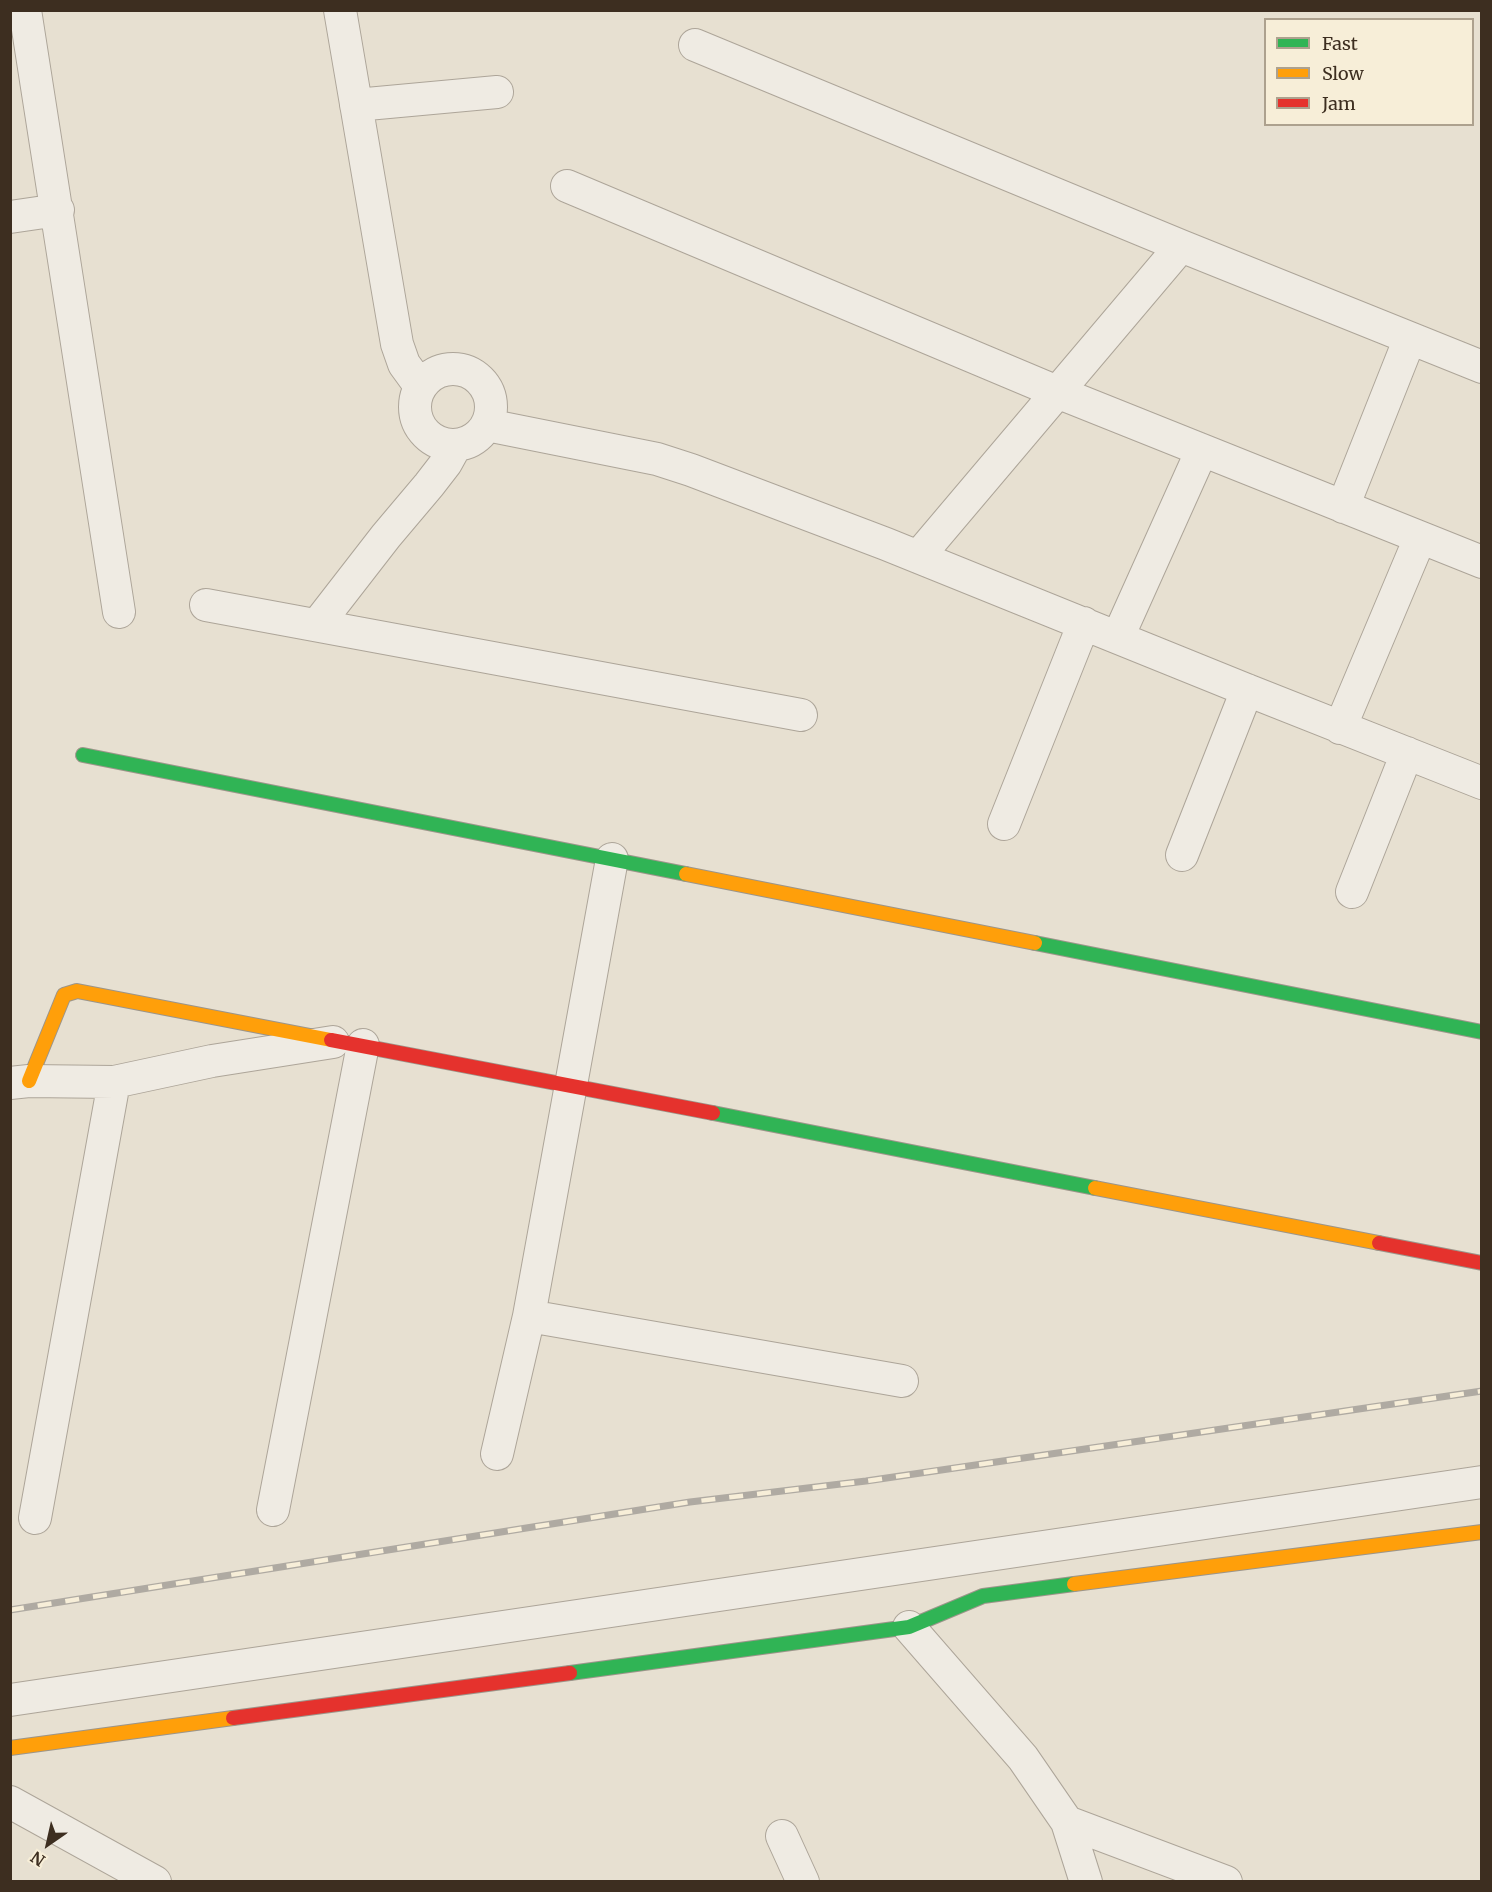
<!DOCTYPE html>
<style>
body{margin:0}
#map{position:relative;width:1492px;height:1892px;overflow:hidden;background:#e7e0d1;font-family:Merriweather,serif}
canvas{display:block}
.frame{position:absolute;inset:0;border:12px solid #3d2e20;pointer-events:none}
.legend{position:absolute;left:1264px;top:18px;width:210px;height:108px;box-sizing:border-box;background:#f7eed8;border:2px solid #ada18e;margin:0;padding:8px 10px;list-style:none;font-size:18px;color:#3d2e20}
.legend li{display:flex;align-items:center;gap:12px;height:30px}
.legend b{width:30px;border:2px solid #ada18e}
.north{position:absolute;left:18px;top:1814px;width:60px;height:60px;-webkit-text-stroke:4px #f7eed8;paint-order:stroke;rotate:214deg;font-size:16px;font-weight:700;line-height:24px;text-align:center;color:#3d2e20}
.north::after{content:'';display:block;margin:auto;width:21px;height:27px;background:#3d2e20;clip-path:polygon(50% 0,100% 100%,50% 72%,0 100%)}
</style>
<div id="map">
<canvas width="1492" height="1892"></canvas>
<div class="frame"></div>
<ul class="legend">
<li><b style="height:8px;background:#30b455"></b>Fast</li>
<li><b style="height:8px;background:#ff9f0a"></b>Slow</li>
<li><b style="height:8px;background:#e5322d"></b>Jam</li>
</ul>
<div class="north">N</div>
</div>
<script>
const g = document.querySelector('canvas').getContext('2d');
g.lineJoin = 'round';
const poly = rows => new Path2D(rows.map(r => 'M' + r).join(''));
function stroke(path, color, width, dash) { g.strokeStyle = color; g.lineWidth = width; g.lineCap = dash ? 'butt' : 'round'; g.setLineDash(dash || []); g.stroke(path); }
const street = poly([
 [25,10,119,612],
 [340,10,397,344,404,364,420,386],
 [695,45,1181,246,1482,367],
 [356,105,497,92],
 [567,186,1057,392,1482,562],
 [10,217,58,210],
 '415 407a38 38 0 1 1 76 0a38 38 0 1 1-76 0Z',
 [487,425,657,459,691,470,886,544,1247,690,1482,783],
 [1343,507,1410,338],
 [918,557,1181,246],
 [206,605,801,715],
 [317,625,386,536,429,485,446,463,456,445],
 [1118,637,1202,450],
 [1340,728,1420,538],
 [1004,824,1084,623],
 [1182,855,1247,690],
 [1352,892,1407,753],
 [10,1083,29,1081,114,1082,212,1061,333,1042],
 [529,1316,902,1381],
 [497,1454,529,1316,612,859],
 [273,1510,363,1045],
 [35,1518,114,1082],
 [909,1627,1023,1758,1067,1822,1086,1882],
 [10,1700,1482,1482],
 [10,1802,155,1882],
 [1067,1822,1226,1882],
 [782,1836,803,1882]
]);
const fast = poly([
 [83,755,686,874],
 [1035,943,1482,1032],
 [713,1113,1095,1188],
 [570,1673,909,1627,983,1596,1074,1584]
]);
const slow = poly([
 [686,874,1035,943],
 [29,1081,64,995,77,991,331,1040],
 [1095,1188,1379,1243],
 [1074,1584,1482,1532],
 [10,1748,233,1718]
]);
const jam = poly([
 [331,1040,713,1113],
 [1379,1243,1482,1263],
 [233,1718,570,1673]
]);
stroke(street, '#ada599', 34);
stroke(fast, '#9c958a', 16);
stroke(slow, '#9c958a', 16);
stroke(jam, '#9c958a', 16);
stroke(street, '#efebe3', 32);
stroke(fast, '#30b455', 14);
stroke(slow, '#ff9f0a', 14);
stroke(jam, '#e5322d', 14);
const rail = poly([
 [10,1610,690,1502,866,1481,1482,1391]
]);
stroke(rail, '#afaaa2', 7);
stroke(rail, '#f7eed8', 4.5, [14]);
</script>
